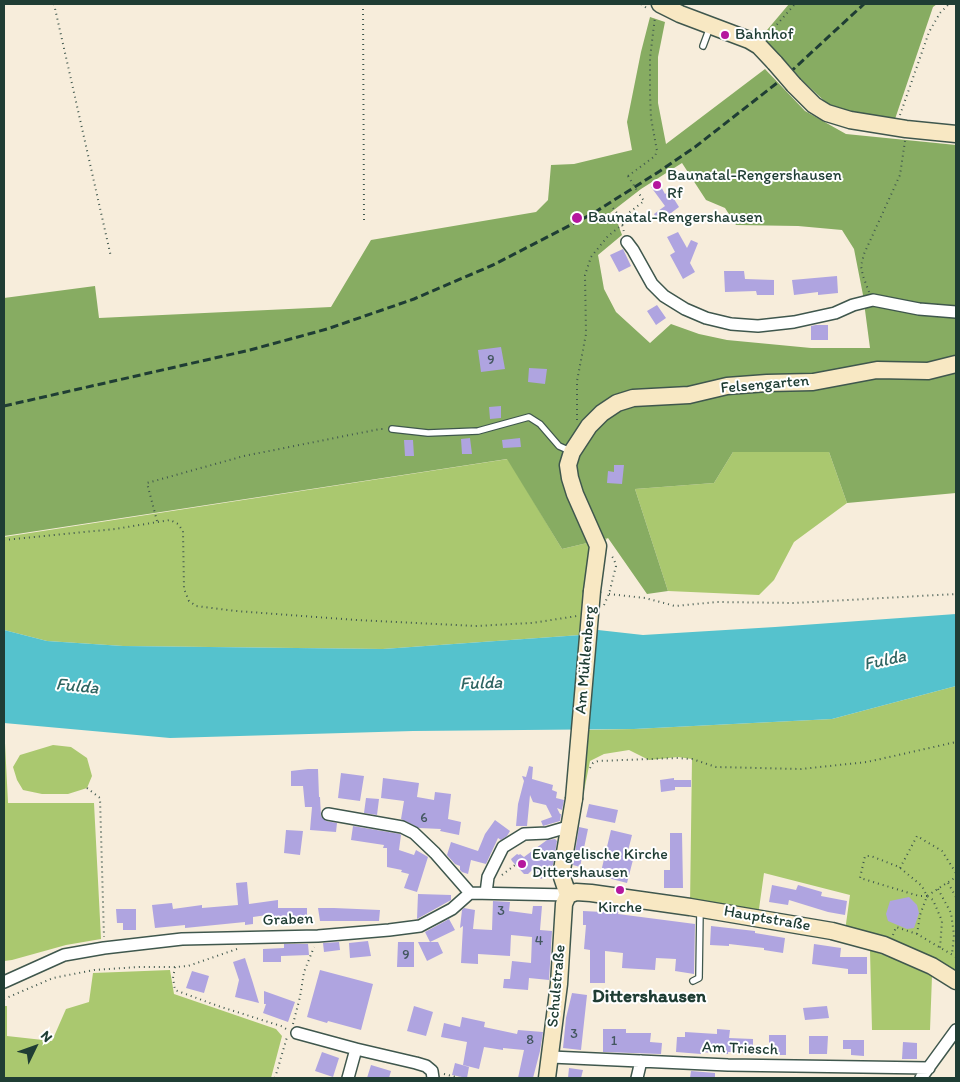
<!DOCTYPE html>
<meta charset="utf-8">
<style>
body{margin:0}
#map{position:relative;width:960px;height:1082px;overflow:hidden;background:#f7eddb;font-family:Itim,sans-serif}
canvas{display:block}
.frame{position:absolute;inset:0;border:5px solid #1f3d34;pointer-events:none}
.north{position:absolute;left:10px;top:1022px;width:50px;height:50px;-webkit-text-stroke:4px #fff;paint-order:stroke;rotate:48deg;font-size:14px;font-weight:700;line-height:20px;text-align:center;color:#1f3d34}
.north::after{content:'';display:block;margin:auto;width:18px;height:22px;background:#1f3d34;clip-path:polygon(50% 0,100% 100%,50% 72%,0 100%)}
</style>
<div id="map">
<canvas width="960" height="1082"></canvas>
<div class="frame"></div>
<div class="north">N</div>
</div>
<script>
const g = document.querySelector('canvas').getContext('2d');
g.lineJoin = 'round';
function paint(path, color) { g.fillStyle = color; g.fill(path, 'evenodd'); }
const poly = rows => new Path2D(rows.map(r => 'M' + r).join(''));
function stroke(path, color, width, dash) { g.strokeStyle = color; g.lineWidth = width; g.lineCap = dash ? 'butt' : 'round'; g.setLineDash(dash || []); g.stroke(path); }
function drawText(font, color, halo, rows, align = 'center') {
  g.font = font + ' Itim,sans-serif'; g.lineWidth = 4; g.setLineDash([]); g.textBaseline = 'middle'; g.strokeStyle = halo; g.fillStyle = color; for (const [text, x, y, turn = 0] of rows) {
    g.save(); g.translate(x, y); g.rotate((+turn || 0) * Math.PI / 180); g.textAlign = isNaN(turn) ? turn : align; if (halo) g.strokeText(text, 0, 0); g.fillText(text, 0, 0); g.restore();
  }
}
paint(poly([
 [733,452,829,452,847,503,794,542,774,580,759,595,668,591,635,489,714,483],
 [508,459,562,549,608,538,598,546,581,635,383,649,123,646,47,641,4,630,4,537],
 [956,686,956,981,845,931,850,895,764,873,758,916,690,905,692,759,678,757,649,760,629,750,604,754,590,761,584,791,572,793,580,730,634,729,832,719],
 [4,723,8,803,94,803,101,939,66,945,12,960,4,961],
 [53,745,71,747,87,758,92,776,87,788,68,794,42,794,23,790,17,780,13,767,20,755],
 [870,950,892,958,932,976,930,1030,872,1030],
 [170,970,174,994,276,1029,282,1036,271,1078,4,1078,4,1006,7,1006,7,1036,52,1041,66,1009,89,1002,93,973]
]), '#aac86f');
paint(poly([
 [789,4,937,4,933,7,895,119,833,109,804,82,762,36],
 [650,17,665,22,658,57,658,103,666,144,765,69,805,111,846,134,956,145,956,493,847,503,829,452,733,452,714,483,635,489,668,591,647,594,608,538,562,549,507,459,4,536,4,298,95,286,99,318,331,307,371,240,536,212,548,200,551,165,574,164,632,150,627,122,641,52],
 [682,163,706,200,725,208,736,225,798,226,842,230,854,249,863,295,870,348,811,348,727,340,699,334,671,324,650,343,616,312,604,289,598,255,622,235,618,224,610,213,641,189]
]), '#87ac62');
paint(poly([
 [956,614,956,686,832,719,634,729,413,731,170,738,4,723,4,630,47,641,123,646,383,649,581,635,598,630,643,635,775,627]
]), '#55c2cd');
paint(poly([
 [659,183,665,194,672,189,677,197,674,199,679,207,659,222,654,214,665,206,651,187],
 [678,232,687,248,691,240,698,243,690,263,695,272,683,279,670,255,675,252,667,237],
 [623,249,631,266,619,272,610,255],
 [724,271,744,271,745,279,774,280,774,295,757,295,756,291,725,292],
 [837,276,838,293,818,295,818,292,794,295,792,280],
 [657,305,666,318,656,325,647,311],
 [816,325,828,325,828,340,811,340,811,326],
 [501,347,505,369,481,372,478,350],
 [529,368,547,369,545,384,528,382],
 [501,406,501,418,490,419,489,407],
 [470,438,472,454,462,454,461,439],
 [520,438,521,447,503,448,502,440],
 [404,440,413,440,414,456,405,456],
 [614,465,624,465,622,484,607,483,608,471,614,472],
 [529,766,533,767,532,779,553,785,552,790,557,792,556,798,564,800,562,810,557,808,560,814,561,814,560,821,543,826,541,821,552,817,546,805,533,802,530,795,527,826,516,826,518,804,524,781,522,776,526,777],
 [308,769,318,769,319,797,320,797,321,816,326,821,337,823,336,832,310,830,312,807,305,807,303,786,291,786,291,771],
 [341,773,364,776,360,801,338,798],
 [383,778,419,783,417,797,434,800,435,792,451,794,448,819,461,822,459,835,440,831,441,829,419,828,401,819,404,801,381,798],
 [674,778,674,780,691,780,691,787,675,787,675,790,661,792,660,780],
 [366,798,379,799,377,815,364,813],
 [589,804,618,810,615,823,586,817],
 [495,820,510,831,507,836,501,840,498,838,486,864,471,860,468,874,462,872,460,870,460,866,455,864,447,855,451,842,478,851,485,834],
 [353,826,400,834,401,835,399,850,414,855,416,850,428,857,417,892,404,888,409,874,401,872,402,870,387,867,387,848,383,848,384,845,351,840],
 [579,827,588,829,580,867,573,865],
 [286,830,303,831,300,855,284,853],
 [611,830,632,835,627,855,634,856,627,883,600,876],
 [670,833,682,833,683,888,664,888,664,870,670,870],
 [555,839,557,841,553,865,548,868,551,872,541,879,533,869,528,874,524,874,512,861,511,859,517,854,519,855,520,854,524,857,547,840],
 [247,882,249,904,278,900,278,908,307,908,307,921,279,920,280,923,270,924,267,915,253,917,253,924,245,925,245,922,185,928,185,925,155,928,152,905,172,903,173,909,202,905,202,908,238,905,236,883],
 [772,885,796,890,798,885,822,892,821,896,847,901,845,915,828,912,789,900,788,905,769,902],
 [418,894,451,895,451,900,417,919],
 [909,897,917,905,919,913,914,928,907,929,888,921,886,914,890,901],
 [493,901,510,902,509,911,532,914,533,906,542,906,540,930,552,931,549,980,529,978,528,990,503,988,504,979,510,979,512,961,531,963,532,937,511,935,510,956,478,954,478,964,461,963,463,926,460,928,462,910,464,908,475,910,473,929,492,930],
 [603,905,619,907,618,914,695,924,694,974,675,971,676,959,656,958,655,970,622,968,623,953,605,951,605,983,590,983,590,950,584,949,586,925,583,925,583,911,603,912],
 [318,908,334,908,380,910,379,921,320,921],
 [116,909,136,909,136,930,123,930,123,923,117,923],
 [449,919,455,930,430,942,438,942,443,953,427,961,418,942,430,942,425,932],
 [711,926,755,931,755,933,785,938,783,953,764,950,764,948,729,944,729,946,710,945],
 [368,941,371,956,350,958,349,943],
 [339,942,340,950,324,952,323,943],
 [398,942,414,942,414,967,397,967],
 [284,944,308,944,309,955,281,956,281,962,263,962,263,949,284,948],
 [814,944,841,948,840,957,867,957,867,974,848,974,848,969,812,964],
 [245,958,253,983,259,1003,235,997,239,980,233,962],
 [320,970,373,984,361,1030,328,1021,327,1023,307,1017],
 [192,971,209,976,204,993,186,988],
 [264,991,295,1002,288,1022,263,1013,266,1004,264,1004],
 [572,993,587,995,581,1050,563,1048,566,1018],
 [414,1006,433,1012,426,1036,407,1031],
 [827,1006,829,1018,805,1020,803,1008],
 [462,1017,485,1022,484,1027,517,1034,518,1030,543,1032,540,1051,533,1078,518,1078,524,1050,503,1048,503,1050,484,1047,479,1069,463,1065,467,1042,441,1037,444,1023,460,1027],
 [603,1029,626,1029,626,1033,651,1033,650,1042,662,1043,661,1054,603,1052],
 [717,1029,730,1030,729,1038,753,1039,753,1052,728,1052,728,1054,701,1052,701,1054,676,1052,677,1037,685,1037,685,1032,717,1034],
 [769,1035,786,1035,786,1055,769,1055],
 [809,1036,828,1036,827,1054,809,1054],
 [843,1040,864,1040,864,1056,851,1055,851,1049,843,1049],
 [903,1042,917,1043,917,1059,902,1059],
 [322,1052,339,1058,333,1077,315,1071],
 [455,1063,469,1067,467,1078,452,1075],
 [371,1065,391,1071,389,1078,367,1078],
 [569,1068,583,1070,581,1078,568,1078],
 [691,1071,715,1073,715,1078,690,1078]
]), '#afa4e0');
const lane = poly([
 [703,46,710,27],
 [392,429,428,433,478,431,529,417,540,424,559,446,570,451],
 [693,981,699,978,700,910]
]);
const street = poly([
 [627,242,633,250,652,284,664,296,685,309,706,318,731,324,758,326,794,322,835,313,853,305,873,300,919,309,956,312],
 [328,814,402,827,414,833,435,853,470,893],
 [486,893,488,877,503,847,524,834,547,833,571,826],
 [4,982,64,955,104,948,182,939,318,936,389,930,420,926,452,909,470,893,568,895],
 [297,1033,356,1049,416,1063,426,1066,432,1071,433,1078],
 [551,1057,728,1065,929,1068],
 [348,1078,356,1049],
 [637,1078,641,1061],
 [921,1078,956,1030]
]);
const secondary = poly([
 [660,4,680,14,749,40,759,46,775,63],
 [794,85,814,105,827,113,850,120,906,129,956,134],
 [592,591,598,546,575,494,570,478,568,465,572,452,589,426,602,413,617,403,633,398,689,395,727,386,767,383,813,382,877,370,928,371,956,364],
 [568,895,576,892,591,893,690,907,832,931,884,945,932,966,956,981],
 [568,895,562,877,562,870,574,799],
 [547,1078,559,984,564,904,568,895]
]);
stroke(lane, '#3f574d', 8);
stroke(street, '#3f574d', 14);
stroke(secondary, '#3f574d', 19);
stroke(poly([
 [54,4,111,257],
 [363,4,364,221],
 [641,4,648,9],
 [767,36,795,4],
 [900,115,929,32,940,13,949,4],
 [628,176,655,156,657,151,651,118,650,94,650,58,655,17],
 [613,208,620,217,624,232],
 [869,292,863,276,861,266,864,254,900,175,905,141],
 [577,420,577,381,586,334,585,275,591,257,608,236,623,224,626,215,644,201,638,192],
 [157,521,147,483,244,456,380,429,386,429],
 [4,540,115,529,170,520,178,524,183,531,184,589,189,601,196,606,236,611,356,620,475,626,532,623,577,616],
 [609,594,645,598,675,606,717,602,794,603,956,594],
 [604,605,609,594,616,566,614,559,610,554],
 [590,768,593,763,598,761,677,758,692,759,716,767,801,769,867,762,956,742],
 [87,788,100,798,104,937],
 [900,868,917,836,942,851,956,873],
 [502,875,515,865],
 [948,883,956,897],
 [938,889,951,913,954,935,952,954],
 [927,896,919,896,860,878,865,856,871,856,899,867,922,886,927,896,933,900,942,921,940,948],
 [917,934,920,915,927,896,956,877],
 [893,935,896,927,917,934,956,957],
 [237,949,188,966,175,967,173,978,175,990,218,1006,281,1026,288,1030],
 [4,999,53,978,94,970,139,967,175,967],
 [293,1024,300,997,304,972,314,947],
 [444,1074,460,1078],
 [275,1078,287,1037]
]), '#3f574d', 2, [1, 4]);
stroke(lane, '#fff', 5.5);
stroke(street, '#fff', 11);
stroke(secondary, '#f8e8c3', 16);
stroke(poly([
 [4,406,250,350,327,329,414,299,493,265,592,214,660,171,695,147,786,76,864,4]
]), '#1f3d34', 3, [8, 4]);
const secondaryBridge = poly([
 [775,63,794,85],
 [574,799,592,591]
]);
stroke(secondaryBridge, '#3f574d', 19, []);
stroke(poly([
 [628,176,638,192]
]), '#3f574d', 2, [1, 4]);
stroke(secondaryBridge, '#f8e8c3', 16);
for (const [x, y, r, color] of [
 [725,35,5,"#b5179e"],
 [657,185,5,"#b5179e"],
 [577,218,6,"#b5179e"],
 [522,864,5,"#b5179e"],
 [620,890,5,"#b5179e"]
]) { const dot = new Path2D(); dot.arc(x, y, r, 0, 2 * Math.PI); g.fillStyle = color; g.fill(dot); stroke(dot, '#fff', 2); }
drawText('14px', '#43575f', null, [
 ["9",491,360],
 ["6",424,818],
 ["3",501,911],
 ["4",539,941],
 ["9",406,955],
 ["3",574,1034],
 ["8",530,1040],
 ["1",614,1041]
]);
drawText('16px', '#1f3d34', '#fff', [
 ["Bahnhof",735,35],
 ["Baunatal-Rengershausen",667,176],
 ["Rf",667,194],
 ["Baunatal-Rengershausen",588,218],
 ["Evangelische Kirche",532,855],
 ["Dittershausen",532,873],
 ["Kirche",620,908,"center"]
], 'left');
drawText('16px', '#1f3d34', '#fff', [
 ["Felsengarten",765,385,-5],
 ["Am Mühlenberg",586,660,-85],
 ["Hauptstraße",767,919,10],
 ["Graben",288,920,-2],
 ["Schulstraße",557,986,-85],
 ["Am Triesch",740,1049,2]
]);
drawText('italic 18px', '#2f6562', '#fff', [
 ["Fulda",885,661,-12],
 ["Fulda",481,684,-2],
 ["Fulda",77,687,6]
]);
drawText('bold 19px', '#1f3d34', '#fff', [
 ["Dittershausen",649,997]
]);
</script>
